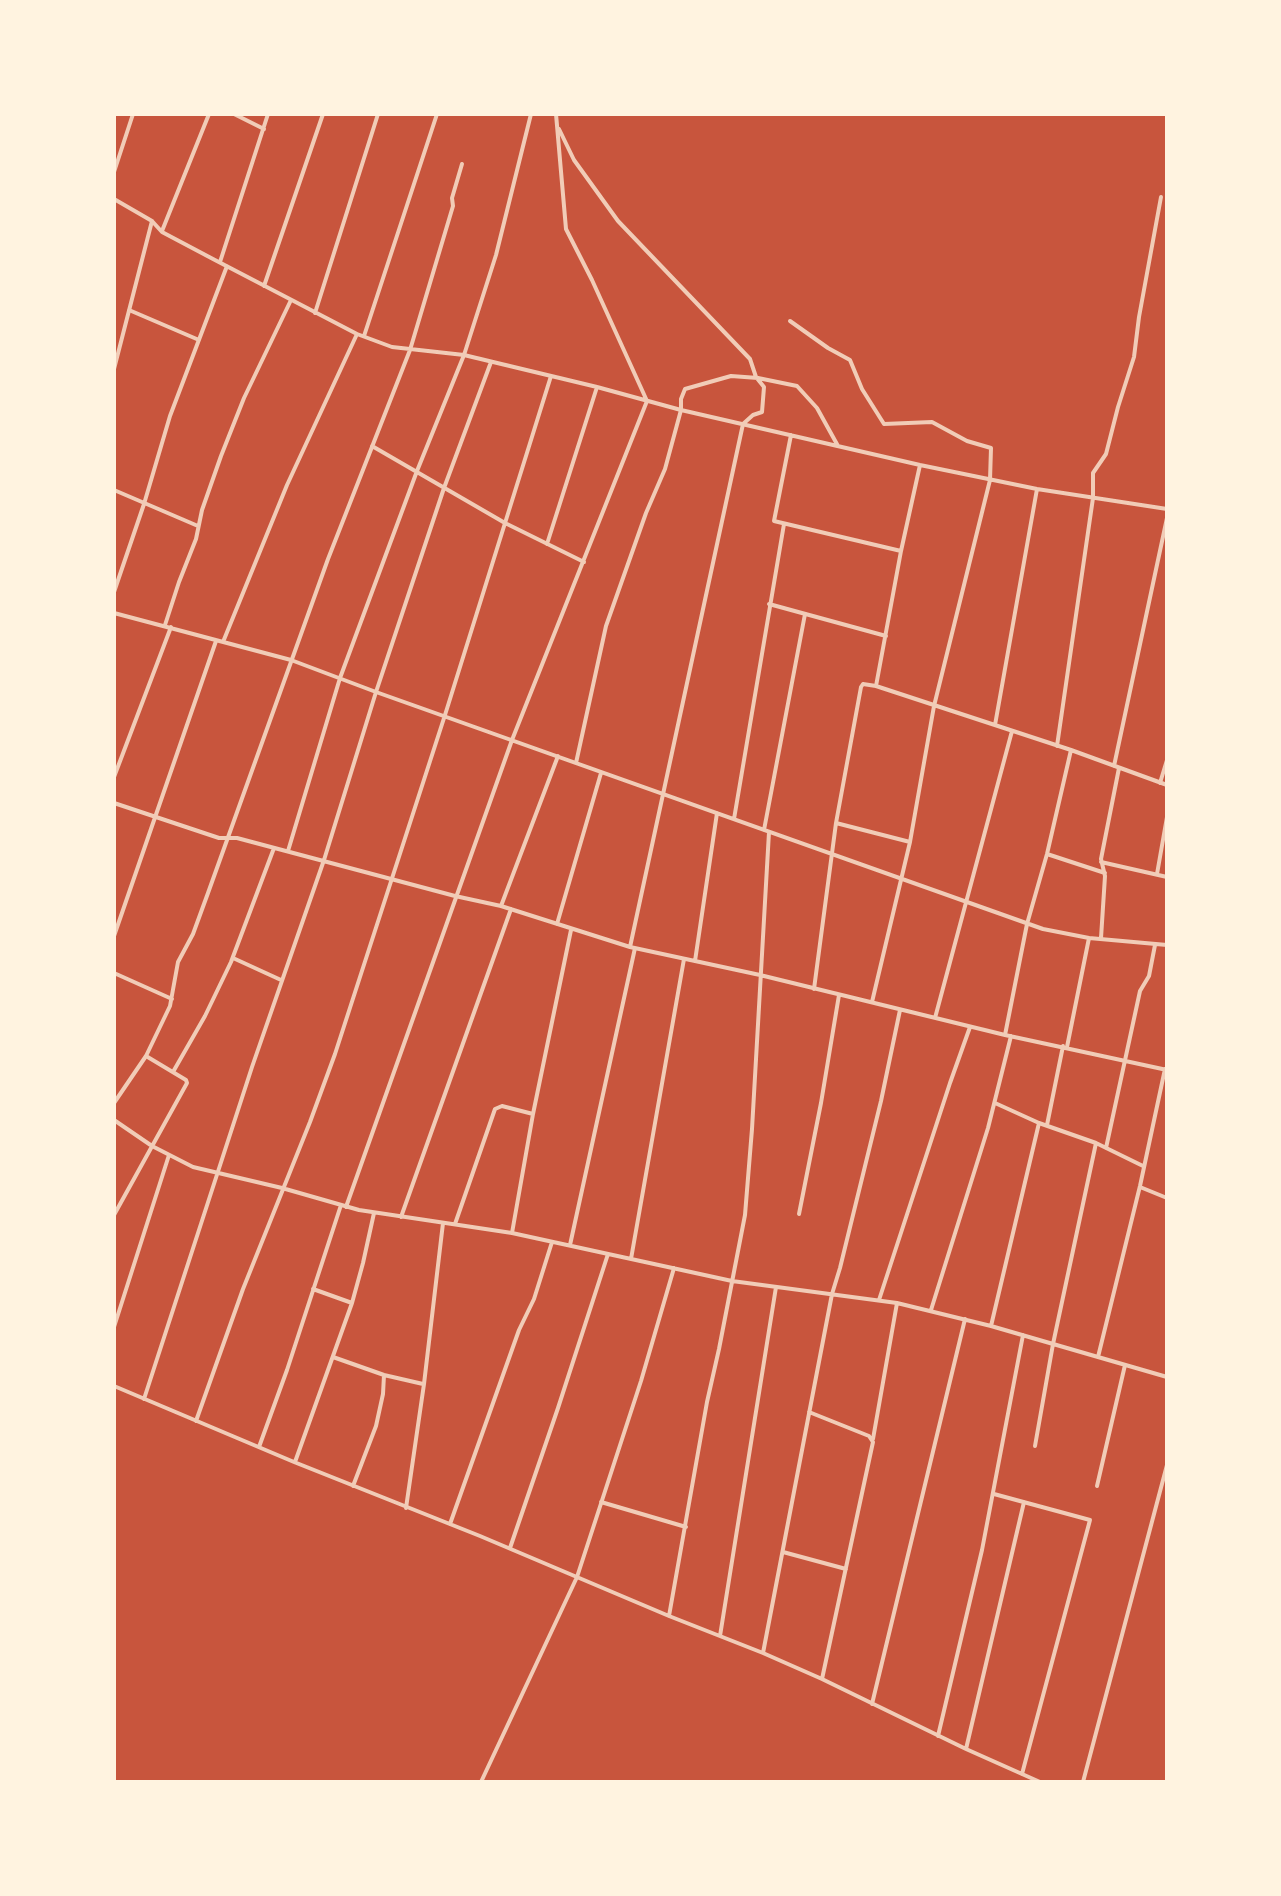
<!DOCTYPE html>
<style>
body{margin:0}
#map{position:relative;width:1281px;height:1896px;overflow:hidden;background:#c8553d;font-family:"Varela Round",sans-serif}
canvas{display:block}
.frame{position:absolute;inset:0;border:116px solid #fff3e0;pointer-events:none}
</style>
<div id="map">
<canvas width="1281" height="1896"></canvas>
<div class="frame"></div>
</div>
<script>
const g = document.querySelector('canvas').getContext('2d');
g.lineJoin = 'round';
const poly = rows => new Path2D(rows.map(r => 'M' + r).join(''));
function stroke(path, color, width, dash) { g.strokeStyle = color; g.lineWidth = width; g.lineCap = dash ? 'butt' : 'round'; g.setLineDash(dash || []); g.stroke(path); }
stroke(poly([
 [234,114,264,129],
 [559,129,574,160,618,221,750,359,756,377,764,387,762,412,753,415,743,424,630,947],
 [114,172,133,114],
 [114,199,152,221,162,232,213,259,357,334,392,347,464,355,597,387,681,410,920,465,1037,489,1167,509],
 [162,231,209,114],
 [220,262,268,114],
 [264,286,323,114],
 [129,310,199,340],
 [315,313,378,114],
 [790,321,828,348,850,360,862,389,884,424,932,422,967,441,991,448,990,480,934,706,910,842,872,1002],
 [364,336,437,114],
 [114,369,152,221],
 [791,435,774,521,901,551],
 [372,446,505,523,584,562],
 [114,490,198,526],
 [547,544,597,387],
 [114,592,144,504,170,416,227,266],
 [769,604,886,636],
 [114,613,291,660,376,692,1043,929,1089,938,1167,945],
 [165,625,179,582,196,539,202,510,221,456,244,398,291,300],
 [223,642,287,485,357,334],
 [876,686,901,551,920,465],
 [995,725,1037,489],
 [1057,746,1093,498,1093,473,1106,454,1118,407,1134,357,1139,317,1161,197],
 [576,763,606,626,646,513,665,469,681,410,681,399,685,389,731,376,758,378,797,386,817,408,838,446],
 [1114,766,1167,518],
 [114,777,171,627],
 [1160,783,1167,760],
 [114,803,219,838,237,838,455,896,501,906,630,947,760,975,1005,1035,1167,1070],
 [734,819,784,524],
 [836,823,910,842],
 [764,830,805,614],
 [288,851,340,678,417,471,464,355,496,255,531,114],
 [1047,854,1105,873],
 [1101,862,1167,877],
 [1157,874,1167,817],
 [501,906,558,756],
 [557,924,601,773],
 [114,936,216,641],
 [1101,938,1105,876,1101,859,1119,768],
 [233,958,281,980],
 [695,961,717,813],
 [114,973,172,999],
 [814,989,836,823,861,687,863,684,876,686,1071,750,1167,785],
 [935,1018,1012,731],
 [1005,1035,1027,924,1047,854,1071,750],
 [1067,1047,1089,938],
 [173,1072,205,1016,231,962,274,848],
 [114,1103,146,1056,170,1006,178,962,193,934,208,893,328,559,410,350,453,206,452,198,462,164],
 [995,1103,1039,1123,1096,1143,1143,1166],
 [114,1120,152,1146,193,1167,282,1188,359,1210,512,1233,732,1281,897,1303,991,1326,1167,1377],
 [1047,1125,1063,1046],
 [1106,1148,1140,991,1149,976,1155,945],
 [1140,1187,1167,1198],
 [346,1207,512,740,647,401,592,280,566,229,556,114],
 [799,1214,821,1103,839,995],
 [114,1215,187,1083,186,1080,146,1056],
 [401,1217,511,909],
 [455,1224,495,1109,502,1106,533,1114],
 [512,1233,533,1114,571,930],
 [570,1245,635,948],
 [631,1259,684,959],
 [313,1289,352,1303],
 [879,1300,950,1083,970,1027],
 [931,1310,988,1128,1011,1036],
 [991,1326,1039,1123],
 [114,1327,169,1155],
 [333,1357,384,1375,423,1384],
 [1098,1357,1140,1186,1165,1069],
 [114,1386,294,1462,480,1536,669,1616,763,1653,822,1679,966,1749,1040,1782],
 [144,1399,252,1067,324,860,376,692,444,488,491,362],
 [809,1412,869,1436,873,1442,822,1679],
 [196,1421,243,1289,310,1122,335,1054,445,715,551,376],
 [873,1439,897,1303],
 [1035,1446,1053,1344,1096,1143],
 [259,1447,287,1370,341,1205],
 [295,1462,352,1303,363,1263,374,1213],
 [353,1486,376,1426,383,1394,384,1375],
 [1097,1486,1125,1365],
 [994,1494,1090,1520,1022,1774],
 [601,1502,686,1527],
 [406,1508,424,1384,443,1223],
 [450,1524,519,1330,534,1299,552,1242],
 [510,1548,558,1408,608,1254],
 [783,1552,846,1569],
 [669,1616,707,1402,719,1349,745,1215,752,1129,769,832],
 [720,1636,776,1287],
 [763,1653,832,1294,840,1268,881,1101,900,1010],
 [872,1704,965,1319],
 [938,1736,982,1550,1023,1335],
 [966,1749,1024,1502],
 [481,1782,577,1577,641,1381,674,1268],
 [1083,1782,1167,1465]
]), '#f1ccb7', 4);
</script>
